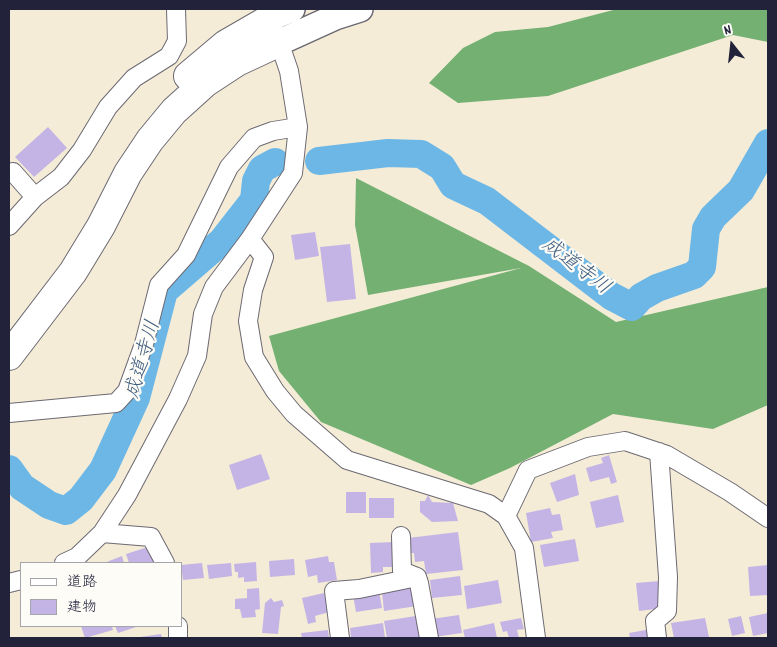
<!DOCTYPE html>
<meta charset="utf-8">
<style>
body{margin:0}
#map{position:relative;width:777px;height:647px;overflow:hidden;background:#f4ecd7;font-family:Dekko,"Klee One",sans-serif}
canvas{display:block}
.frame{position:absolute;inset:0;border:10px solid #22223b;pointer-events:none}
.legend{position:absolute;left:20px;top:562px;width:162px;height:65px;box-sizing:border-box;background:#fdfcf7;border:1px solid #a5a5ac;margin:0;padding:6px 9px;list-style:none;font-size:15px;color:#22223b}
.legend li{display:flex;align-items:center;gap:10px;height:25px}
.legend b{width:25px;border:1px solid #a5a5ac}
.north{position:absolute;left:707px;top:20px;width:50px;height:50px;-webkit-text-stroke:4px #fdfcf7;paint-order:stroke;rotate:344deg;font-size:14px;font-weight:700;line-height:20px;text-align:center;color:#22223b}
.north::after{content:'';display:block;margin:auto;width:18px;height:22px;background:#22223b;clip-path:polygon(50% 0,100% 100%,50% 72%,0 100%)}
</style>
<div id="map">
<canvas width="777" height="647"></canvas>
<div class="frame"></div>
<ul class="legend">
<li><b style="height:6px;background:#fff"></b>道路</li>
<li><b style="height:14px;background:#c4b4e5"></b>建物</li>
</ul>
<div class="north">N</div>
</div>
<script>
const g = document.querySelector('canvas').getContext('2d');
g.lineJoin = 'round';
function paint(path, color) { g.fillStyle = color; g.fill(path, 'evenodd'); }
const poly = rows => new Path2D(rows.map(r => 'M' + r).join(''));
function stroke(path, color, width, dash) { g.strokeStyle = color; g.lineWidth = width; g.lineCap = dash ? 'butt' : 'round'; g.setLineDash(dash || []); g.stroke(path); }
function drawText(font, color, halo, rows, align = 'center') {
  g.font = font + ' Dekko,"Klee One",sans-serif'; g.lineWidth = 4.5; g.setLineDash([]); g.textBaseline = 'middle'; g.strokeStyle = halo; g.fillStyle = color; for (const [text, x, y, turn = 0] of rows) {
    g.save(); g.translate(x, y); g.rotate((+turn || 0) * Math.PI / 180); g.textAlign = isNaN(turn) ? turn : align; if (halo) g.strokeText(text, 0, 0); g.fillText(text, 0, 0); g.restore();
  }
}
paint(poly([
 [617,9,768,9,768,42,733,35,548,96,458,103,429,83,463,48,495,32,548,27],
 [356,178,529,266,616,322,768,287,768,405,713,429,613,414,510,468,471,485,321,422,279,371,269,336,521,268,368,295,355,225]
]), '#73b072');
stroke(poly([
 [319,161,388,153,421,154,442,167,453,185,487,201,611,296,632,307,641,297,657,288,694,275,702,267,706,229,713,217,741,190,768,143],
 [9,469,22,487,49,505,66,511,81,499,103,470,136,398,164,291,222,241,254,200,256,181,262,169,275,162]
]), '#6db7e6', 28);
paint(poly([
 [48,127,67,148,34,177,15,157],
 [315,232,319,256,295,260,291,235],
 [350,244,356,299,327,302,320,247],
 [261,454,270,479,237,490,229,465],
 [609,455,617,482,611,484,609,477,590,482,586,468,603,463,601,458],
 [575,474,579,495,557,502,550,483],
 [346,492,366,492,366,513,346,513],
 [428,495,432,502,453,503,458,521,432,522,420,512,420,501,425,501],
 [618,495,624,522,596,528,590,502],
 [369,498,394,498,394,518,369,518],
 [550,508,552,515,560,514,563,530,551,532,553,538,531,542,526,513],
 [458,532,463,570,426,574,424,561,415,562,414,553,410,553,408,538],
 [575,539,579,561,544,567,540,545],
 [394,542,395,567,383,567,383,572,371,573,370,543],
 [151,546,156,563,129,563,126,554],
 [122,556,124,563,104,563],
 [328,556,329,562,334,562,337,580,318,583,317,575,308,577,305,560],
 [294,559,295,575,270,577,269,561],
 [256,562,257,581,244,582,244,577,238,578,238,572,235,572,234,564],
 [202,563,204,578,183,580,181,565],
 [231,563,232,576,209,579,207,565],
 [768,565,768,595,750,596,748,567],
 [460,576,462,595,432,598,430,580],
 [498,580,502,603,467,609,464,586],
 [660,581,663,608,639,611,636,583],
 [415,587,417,606,384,611,382,592],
 [259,588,260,609,255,610,256,617,242,618,240,609,235,609,235,599,247,598,247,589],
 [379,591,382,608,356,612,353,595],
 [324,593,325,598,330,596,333,611,315,616,316,622,308,624,302,598],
 [271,598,274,602,282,600,284,606,281,607,278,634,262,633,265,603],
 [768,613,768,633,753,636,749,617],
 [422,615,426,638,387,638,384,621],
 [459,615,462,633,434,637,431,619],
 [741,616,745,633,732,636,728,619],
 [521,618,524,629,517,630,519,638,509,638,507,631,503,632,500,622],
 [705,618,709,637,674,638,671,623],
 [383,623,385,638,351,638,350,628],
 [494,623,497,638,465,638,463,630],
 [81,626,112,626,113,630,85,638],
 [115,626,139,626,118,633],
 [651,629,653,638,630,638,629,633],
 [328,630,329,638,302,638,301,633],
 [161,634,162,638,140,638,140,637]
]), '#c4b4e5');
const minor = poly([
 [9,173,13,172,35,197],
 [9,226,35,197,61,177,82,150,108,107,134,78,169,56,177,41,176,9],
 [250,239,264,257,253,290,248,321,254,357,275,391,294,414,347,460,489,504,506,516,524,548,536,638],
 [9,413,116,403,127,391,144,344,159,285,186,255,229,167,254,138,273,131,298,127],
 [506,516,528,470,588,447,625,441,667,455,730,492,768,518],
 [102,533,151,537,165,563],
 [401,536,402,571,417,577,419,583,429,638],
 [64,563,77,557,102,533,127,495,178,399,197,356,203,314,214,287,250,239,293,173,298,127,289,71,276,33],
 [9,583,21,580],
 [178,626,178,638],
 [340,638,334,591,359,589,417,577],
 [657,638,655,621,667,611,668,577,659,452]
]);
const secondary = poly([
 [271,18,292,9],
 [280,42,335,17,360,9]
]);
const motorway = poly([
 [188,76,226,44,271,18],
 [9,356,73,272,101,226,128,173,150,140,174,111,205,83,237,62,280,42]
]);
stroke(minor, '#6c6972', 20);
stroke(secondary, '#6c6972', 28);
stroke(motorway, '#6c6972', 30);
stroke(minor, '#fff', 18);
stroke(secondary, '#fff', 25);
stroke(motorway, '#fff', 28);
drawText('italic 20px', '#405e7f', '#fdfcf7', [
 ["成道寺川",575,268,37],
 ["成道寺川",145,360,-74]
]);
</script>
